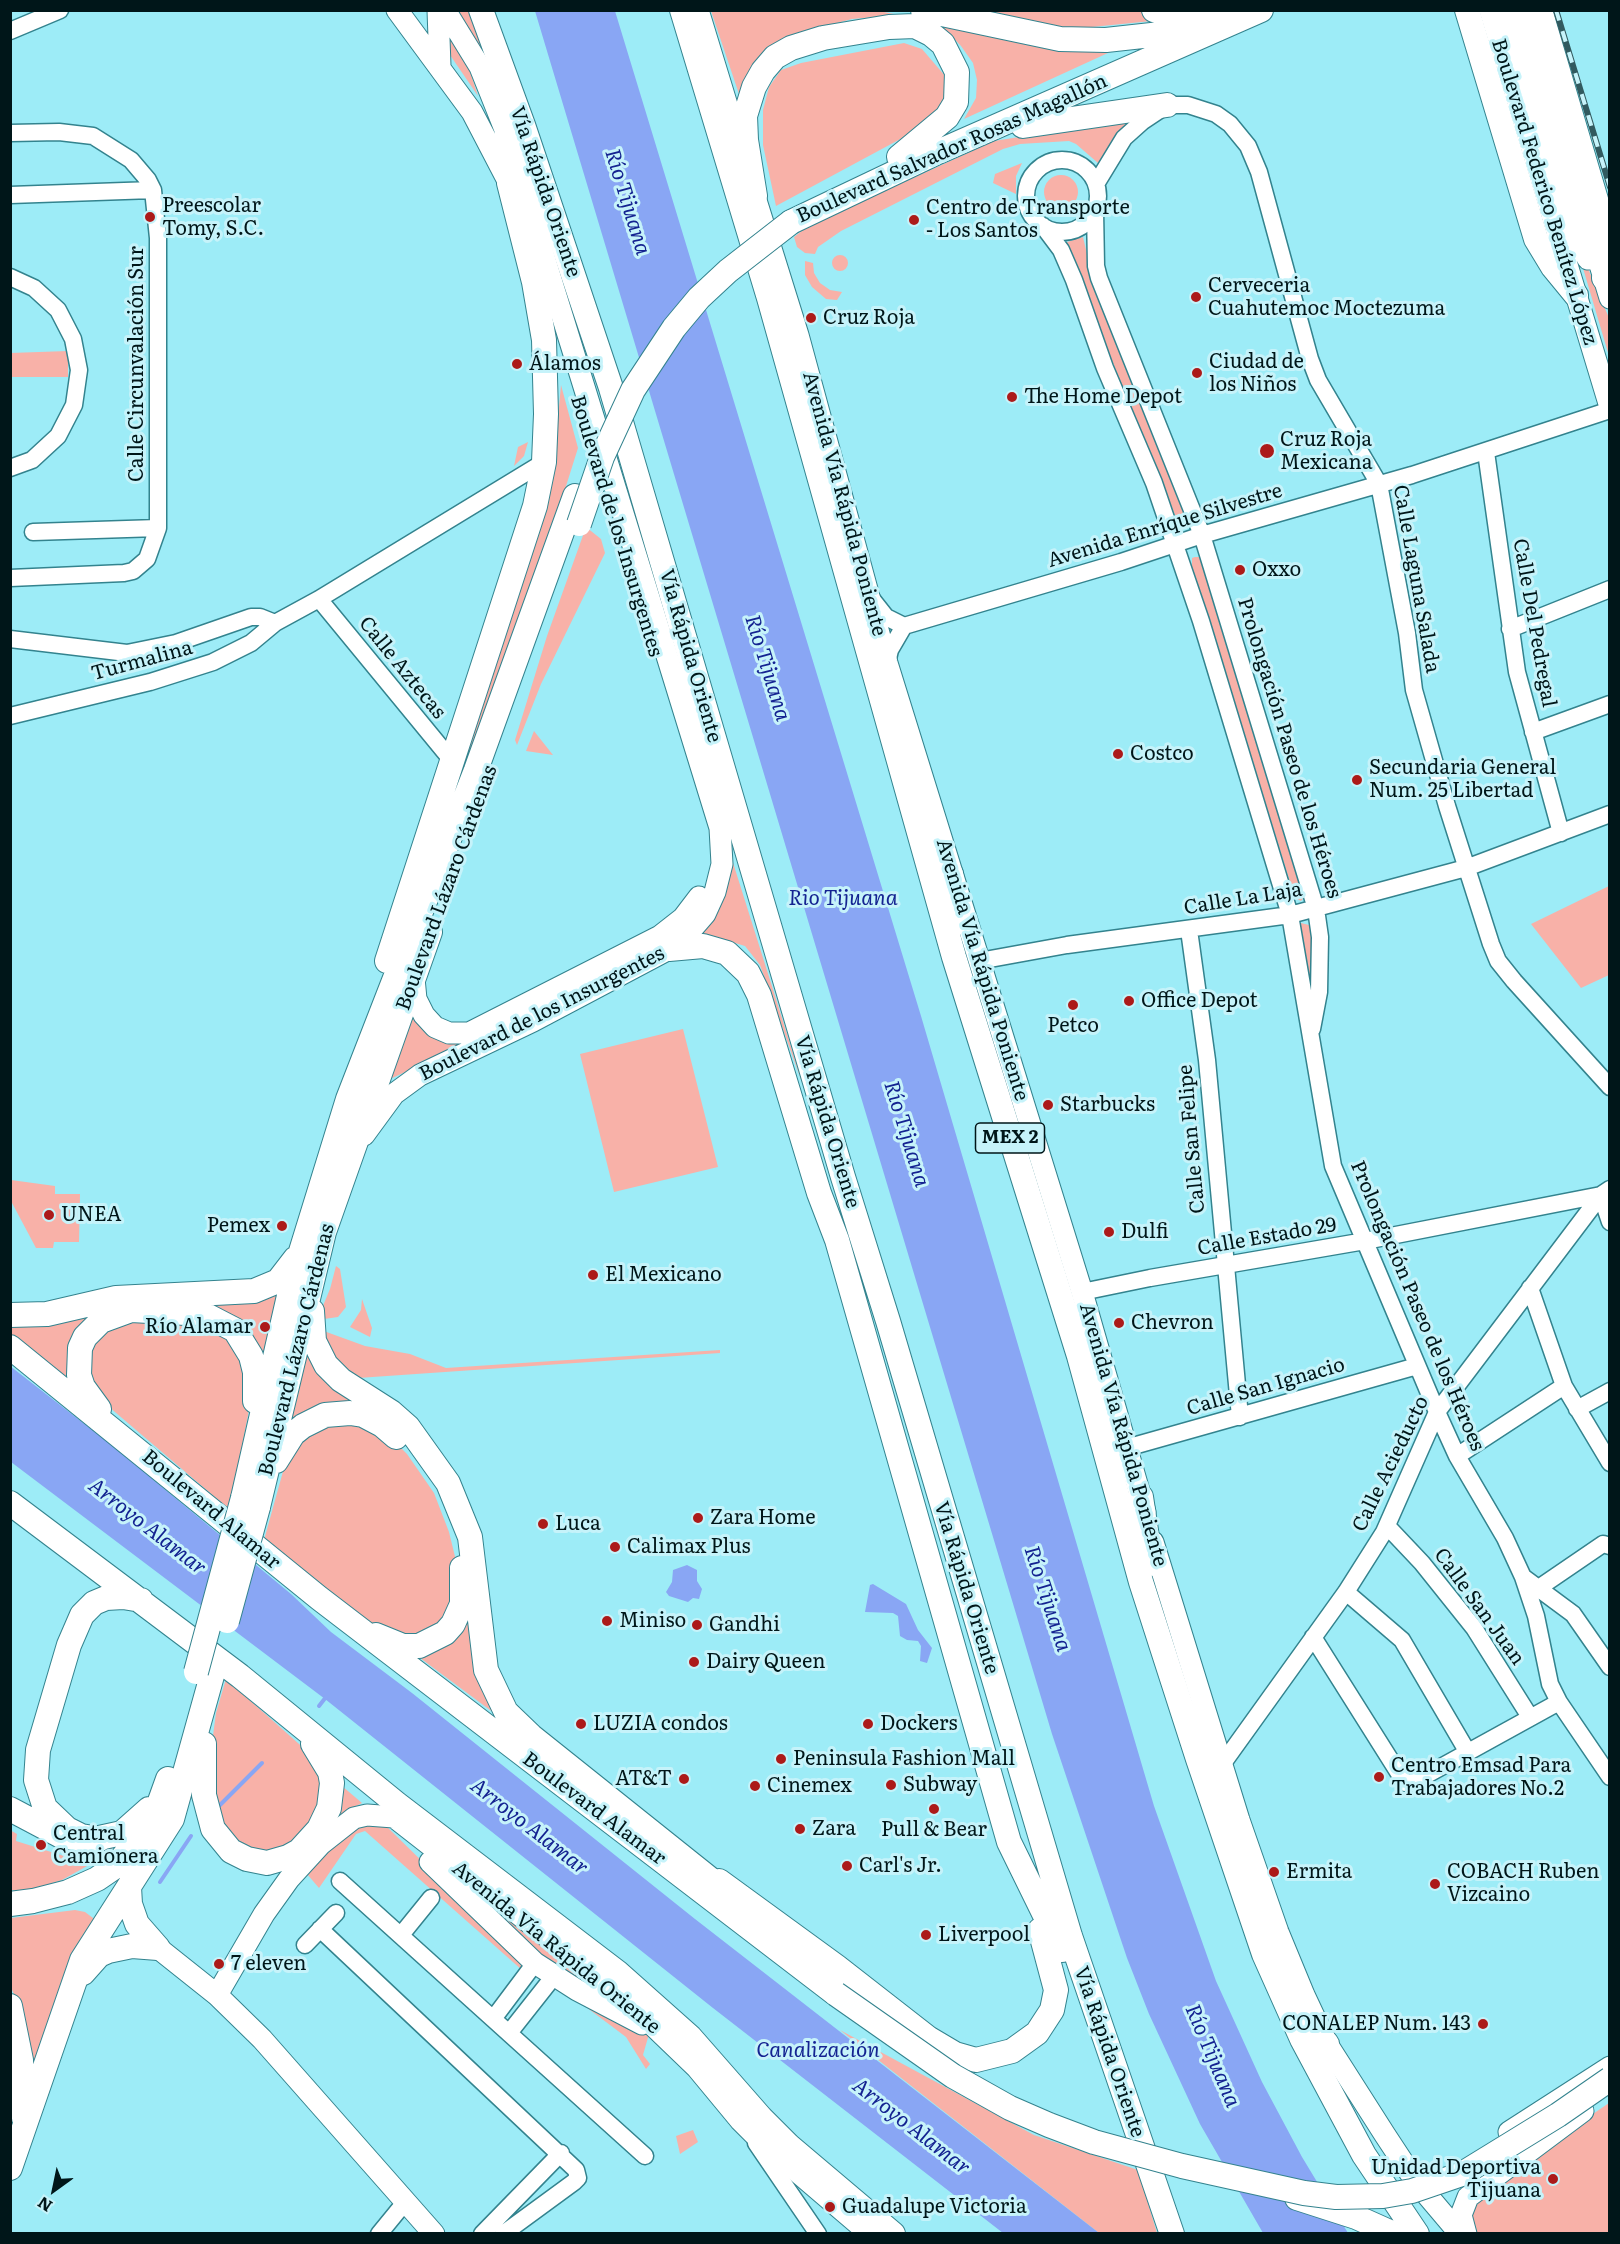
<!DOCTYPE html>
<meta charset="utf-8">
<style>
body{margin:0}
#map{position:relative;width:1620px;height:2244px;overflow:hidden;background:#9decf7;font-family:Literata,serif}
canvas{display:block}
.frame{position:absolute;inset:0;border:12px solid #001619;pointer-events:none}
.north{position:absolute;left:24px;top:2160px;width:60px;height:60px;-webkit-text-stroke:4px #c6f3fa;paint-order:stroke;rotate:213deg;font-size:16px;font-weight:700;line-height:24px;text-align:center;color:#001619}
.north::after{content:'';display:block;margin:auto;width:21px;height:27px;background:#001619;clip-path:polygon(50% 0,100% 100%,50% 72%,0 100%)}
</style>
<div id="map">
<canvas width="1620" height="2244"></canvas>
<div class="frame"></div>
<div class="north">N</div>
</div>
<script>
const g = document.querySelector('canvas').getContext('2d');
g.lineJoin = 'round';
function paint(path, color) { g.fillStyle = color; g.fill(path, 'evenodd'); }
const poly = rows => new Path2D(rows.map(r => 'M' + r).join(''));
function stroke(path, color, width, dash) { g.strokeStyle = color; g.lineWidth = width; g.lineCap = dash ? 'butt' : 'round'; g.setLineDash(dash || []); g.stroke(path); }
function drawText(font, color, halo, rows, align = 'center') {
  g.font = font + ' Literata,serif'; g.lineWidth = 6; g.setLineDash([]); g.textBaseline = 'middle'; g.strokeStyle = halo; g.fillStyle = color; for (const [text, x, y, turn = 0] of rows) {
    g.save(); g.translate(x, y); g.rotate((+turn || 0) * Math.PI / 180); g.textAlign = isNaN(turn) ? turn : align; if (halo) g.strokeText(text, 0, 0); g.fillText(text, 0, 0); g.restore();
  }
}
paint(poly([
 [874,10,899,15,852,19,789,36,739,94,711,11],
 [456,11,472,11,516,132],
 [969,11,1147,11,1162,20,1092,27,1047,27],
 [444,21,467,62,478,96,450,55],
 [938,22,1121,47,964,119,976,98,977,80,973,63,961,46],
 [904,43,922,49,946,77,947,98,932,122,776,206,763,145,763,110,769,87,781,70,801,63],
 [1132,119,1118,133,1098,163,1076,144,1069,141,1020,144,1003,149,841,231,818,247,815,254,805,253,797,247,794,237,808,226,994,141],
 [1022,163,1016,176,1016,194,993,183,995,174],
 '1044 192a17 17 0 1 1 34 0a17 17 0 1 1-34 0Z',
 [1572,231,1609,318,1609,356],
 [1083,237,1097,297,1185,509,1183,518,1175,515,1064,243],
 '832 263a8 8 0 1 1 16 0a8 8 0 1 1-16 0Z',
 [805,261,813,263,814,273,820,283,830,290,842,292,837,300,826,299,812,287,805,275],
 [68,351,68,377,11,377,10,353],
 [561,385,578,448,561,502,460,784,474,726,555,450],
 [528,442,524,456,514,466,518,447],
 [586,527,601,539,605,553,541,684,517,745,515,740,547,636],
 [1195,557,1199,557,1202,563,1305,896,1301,901,1295,898,1192,567,1192,558],
 [534,731,553,755,526,751],
 [729,850,805,1091,760,965,745,946,699,932,718,908,729,880],
 [1609,886,1609,975,1581,988,1531,924],
 [1301,923,1313,926,1313,1003,1298,925],
 [412,1016,420,1025,467,1043,386,1081],
 [683,1029,718,1167,614,1192,580,1054],
 [11,1180,55,1186,55,1194,80,1194,79,1242,54,1242,53,1248,36,1248,11,1201],
 [336,1266,340,1269,346,1307,338,1317,317,1320,330,1289],
 [280,1286,264,1370,242,1327,95,1317,81,1394,11,1337,10,1321],
 [362,1299,372,1328,370,1337,350,1327,361,1310],
 [197,1317,237,1341,252,1394,230,1510,95,1395,90,1387,91,1339,107,1323],
 [321,1330,365,1346,410,1354,446,1368,720,1350,720,1353,358,1378,338,1365],
 [305,1338,313,1358,327,1377,392,1418,417,1443,440,1476,454,1501,469,1547,483,1687,494,1713,408,1649,434,1645,447,1638,465,1616,470,1595,467,1546,457,1516,439,1477,416,1445,379,1412,346,1401,338,1401,310,1410,297,1419,283,1434],
 [323,1420,382,1429,407,1454,434,1493,449,1532,460,1577,456,1609,423,1638,384,1633,264,1540,287,1457],
 [226,1679,317,1760,324,1802,298,1842,256,1856,231,1843,214,1801,212,1743,216,1713],
 [342,1786,362,1803,346,1811,335,1821],
 [382,1822,523,1960,525,1964,522,1970,365,1831,356,1834,319,1888,307,1874,355,1825],
 [10,1830,17,1834,16,1841,64,1856,67,1849,89,1855,119,1843,98,1860,62,1880,23,1892,11,1890],
 [458,1876,624,2008,558,1970],
 [75,1910,85,1912,97,1921,56,1999,29,2075,15,1996,11,1988,11,1918],
 [560,1985,649,2034,643,2055,650,2064,646,2069,626,2037,586,2007,556,1990],
 [840,2030,1034,2135,1138,2170,1157,2233,1099,2233],
 [1609,2103,1609,2233,1468,2233,1468,2199],
 [693,2130,698,2142,680,2154,676,2136]
]), '#f8b1a8');
paint(poly([
 [535,11,615,11,921,1016,1154,1806,1216,1981,1262,2082,1302,2157,1348,2233,1263,2233,1200,2124,1149,2014,1127,1958,1052,1734,1008,1587],
 [10,1366,109,1443,291,1594,331,1632,412,1693,695,1919,1099,2233,1003,2233,713,2008,325,1699,11,1462],
 [687,1565,697,1570,697,1581,702,1589,699,1599,693,1598,688,1602,669,1596,666,1592,672,1582,673,1570],
 [873,1584,906,1604,918,1630,932,1648,927,1663,920,1661,921,1646,918,1641,907,1640,900,1636,898,1616,893,1613,865,1612,870,1585]
]), '#89a6f4');
stroke(poly([
 [319,1706,326,1697],
 [220,1805,262,1763],
 [160,1882,191,1836]
]), '#89a6f4', 4);
const minor = poly([
 [10,31,60,10],
 [10,133,59,132,93,136,131,160,148,180,153,190,158,238,158,528,147,559,133,571,124,573,10,578],
 '1026 196a36 36 0 1 1 72 0a36 36 0 1 1-72 0Z',
 [1096,184,1124,138,1143,121,1167,105,1188,105,1216,114,1230,124,1248,146,1259,172,1310,359,1318,380,1379,484,1407,633,1414,690,1447,806,1491,944,1498,961,1514,981,1610,1087],
 [10,195,153,190],
 [1095,210,1096,266,1099,278,1202,535,1316,909,1320,937,1319,992,1312,1029],
 [1043,226,1061,250,1074,280,1105,368,1154,483,1201,621,1290,915,1333,1166,1437,1412,1457,1456,1505,1538,1523,1577,1536,1616,1550,1684,1559,1702,1610,1777],
 [10,277,34,288,58,310,73,339,79,370,74,405,58,436,32,460,10,468],
 [1486,452,1517,672,1561,833],
 [33,532,158,528],
 [871,598,886,617,904,626],
 [319,599,453,762],
 [1510,629,1610,589],
 [10,639,127,653,176,643,251,617,260,617,275,623],
 [887,663,890,650,904,626,1121,562,1202,535,1412,475,1610,410],
 [10,716,150,682,213,662,251,643,275,623,319,599,544,462],
 [1533,732,1610,704],
 [1189,930,1207,1060,1240,1417],
 [979,961,1067,945,1290,915,1466,868,1610,814],
 [1530,1288,1564,1386,1610,1463],
 [1082,1292,1150,1278,1365,1241,1601,1195,1610,1222],
 [1577,1409,1610,1391],
 [1126,1448,1417,1366],
 [1457,1456,1564,1386],
 [1387,1526,1422,1563,1474,1628,1530,1717],
 [1523,1577,1573,1614,1610,1667],
 [1540,1587,1603,1544,1610,1546],
 [1346,1592,1402,1640,1467,1751],
 [1313,1637,1405,1783,1412,1783,1559,1702],
 [1221,1766,1346,1592,1384,1532,1437,1412,1601,1195,1610,1189],
 [340,1881,645,2156],
 [320,1929,576,2170,578,2178,574,2182,503,2234],
 [401,1935,431,1898],
 [305,1945,336,1913],
 [493,2019,535,1963],
 [509,2033,554,1976],
 [756,2143,818,2234],
 [379,2234,406,2201],
 [482,2234,561,2153]
]);
const major = poly([
 [397,10,472,112,509,183],
 [438,10,440,66],
 [698,10,741,151],
 [1490,10,1610,407],
 [1508,10,1564,199,1579,244,1588,259],
 [1523,10,1610,298],
 [750,181,798,335,887,663,1082,1292,1145,1512],
 [414,978,416,999,424,1015,435,1027,449,1033,469,1033,660,936,683,918,699,897],
 [364,1135,394,1094,420,1075,533,1021,669,949,686,936,705,914,715,892,722,864,720,828,504,127,480,67,445,10],
 [1153,1542,1239,1820,1278,1932,1304,1995,1327,2044,1385,2135,1416,2182,1460,2234],
 [430,1862,535,1963,577,1990,642,2024],
 [158,1948,217,1995,262,2039,434,2234],
 [217,1995,264,1914,289,1879,321,1844,354,1818,367,1815,394,1817,618,1992,697,2068,740,2120,760,2140,870,2234],
 [1509,2132,1610,2067],
 [1466,2234,1461,2215,1468,2197,1583,2111]
]);
const highway = poly([
 [481,10,523,125,611,388,843,1177,888,1321,1070,1936,1172,2234],
 [682,10,769,298,954,957,1079,1356,1141,1582,1198,1759,1264,1954,1302,2039,1364,2155,1417,2234],
 [923,10,1060,39,1106,40,1179,32],
 [1154,10,1179,18,1216,16],
 [1467,10,1536,239,1553,267,1576,295],
 [1540,10,1610,247],
 [1023,126,1167,105],
 [755,196,746,140,745,116,754,87,763,71,775,57,791,48,823,38,889,27,915,26,931,34,943,44,957,72,956,102,947,117,899,157],
 [791,222,938,152,1261,10],
 [1604,278,1610,263],
 [951,874,958,922],
 [669,949,703,946,727,953,748,973,759,995,819,1193,837,1240,1009,1842,1062,1950],
 [387,961,535,506,544,462,546,414,544,340,534,282,509,183],
 [312,1311,314,1341,326,1365,341,1380,391,1412,408,1427,448,1483,470,1537,486,1670,506,1712,531,1736,730,1895],
 [10,1315,47,1314,116,1298,254,1291,278,1281,295,1259],
 [10,1347,319,1598,836,1994],
 [99,1409,83,1387,79,1375,80,1348,85,1337,101,1321,131,1310,204,1314,235,1330,251,1356,255,1372,255,1401],
 [276,1461,293,1434,303,1426,325,1415,350,1413,363,1415,382,1425,396,1437],
 [1141,1497,1151,1564],
 [243,1498,294,1274,348,1099,476,770,575,496],
 [10,1503,240,1676,397,1804,617,1972,690,2037,761,2118,789,2146,893,2234],
 [258,1507,324,1232,430,932],
 [376,1635,403,1646,419,1646,445,1633,453,1624,462,1604,462,1568],
 [204,1744,204,1795,213,1829,231,1851,247,1859,267,1863,288,1857,299,1851,319,1829,329,1808,332,1783,330,1772,313,1744],
 [10,1809,61,1836,90,1840,122,1833,149,1809],
 [100,1839,81,1836,67,1829,45,1808,36,1780,38,1750,69,1645,82,1615,94,1603,106,1598,123,1597,141,1600],
 [719,1881,837,1967,928,2038,955,2054,976,2060,1012,2051,1037,2033,1052,2010,1056,1990,1040,1930],
 [129,1887,130,1904,137,1924,158,1948],
 [10,1904,33,1901,68,1892,97,1879,116,1866,154,1818,168,1779],
 [83,1973,99,1955,108,1951,132,1946,158,1948],
 [10,2006,21,2060,24,2118],
 [1301,2006,1313,2027,1327,2044],
 [10,2168,82,1960,172,1819,213,1672],
 [1297,2198,1356,2217,1394,2234]
]);
stroke(minor, '#33838e', 19);
stroke(major, '#33838e', 23);
stroke(highway, '#33838e', 26);
stroke(minor, '#fff', 16);
stroke(major, '#fff', 21);
stroke(highway, '#fff', 24);
const rail = poly([
 [1556,10,1610,187]
]);
stroke(rail, '#325a5f', 6);
stroke(rail, '#c6f3fa', 4, [11]);
const highwayBridge = poly([
 [579,524,602,457,633,390,674,328,699,298,728,271,791,222],
 [227,1621,258,1507],
 [196,1672,243,1498],
 [836,1994,953,2076,1010,2108,1049,2125,1094,2142,1182,2166,1304,2193,1336,2197,1383,2196,1412,2191,1462,2174,1558,2115,1610,2079]
]);
stroke(highwayBridge, '#33838e', 26, []);
stroke(highwayBridge, '#fff', 24);
for (const [x, y, r, color] of [
 [150,217,6,"#ac1a19"],
 [914,220,6,"#ac1a19"],
 [1196,297,6,"#ac1a19"],
 [811,318,6,"#ac1a19"],
 [517,364,6,"#ac1a19"],
 [1197,373,6,"#ac1a19"],
 [1012,397,6,"#ac1a19"],
 [1267,451,8,"#ac1a19"],
 [1240,570,6,"#ac1a19"],
 [1118,754,6,"#ac1a19"],
 [1357,780,6,"#ac1a19"],
 [1129,1001,6,"#ac1a19"],
 [1073,1005,6,"#ac1a19"],
 [1048,1105,6,"#ac1a19"],
 [49,1215,6,"#ac1a19"],
 [282,1226,6,"#ac1a19"],
 [1109,1232,6,"#ac1a19"],
 [593,1275,6,"#ac1a19"],
 [1119,1323,6,"#ac1a19"],
 [265,1327,6,"#ac1a19"],
 [698,1518,6,"#ac1a19"],
 [543,1524,6,"#ac1a19"],
 [615,1547,6,"#ac1a19"],
 [607,1621,6,"#ac1a19"],
 [697,1625,6,"#ac1a19"],
 [694,1662,6,"#ac1a19"],
 [581,1724,6,"#ac1a19"],
 [868,1724,6,"#ac1a19"],
 [781,1759,6,"#ac1a19"],
 [1379,1777,6,"#ac1a19"],
 [684,1779,6,"#ac1a19"],
 [891,1785,6,"#ac1a19"],
 [755,1786,6,"#ac1a19"],
 [934,1809,6,"#ac1a19"],
 [800,1829,6,"#ac1a19"],
 [41,1845,6,"#ac1a19"],
 [847,1866,6,"#ac1a19"],
 [1274,1872,6,"#ac1a19"],
 [1435,1884,6,"#ac1a19"],
 [926,1935,6,"#ac1a19"],
 [219,1964,6,"#ac1a19"],
 [1483,2024,6,"#ac1a19"],
 [1553,2179,6,"#ac1a19"],
 [830,2207,6,"#ac1a19"]
]) { const dot = new Path2D(); dot.arc(x, y, r, 0, 2 * Math.PI); g.fillStyle = color; g.fill(dot); stroke(dot, '#c6f3fa', 2); }
for (const [x, y, w] of [
 [1010,1138,69]
]) { const box = new Path2D(); box.roundRect(x - w / 2, y - 15, w, 30, 4.5); g.fillStyle = '#c6f3fa'; g.fill(box); stroke(box, '#001619', 1.5); }
drawText('bold 18px', '#001619', null, [
 ["MEX 2",1010,1138]
]);
drawText('20px', '#001619', '#c6f3fa', [
 ["Boulevard Salvador Rosas Magallón",952,149,-24],
 ["Vía Rápida Oriente",545,192,71],
 ["Boulevard Federico Benítez López",1544,192,73],
 ["Calle Circunvalación Sur",137,364,-90],
 ["Avenida Vía Rápida Poniente",844,504,75],
 ["Boulevard de los Insurgentes",616,526,73],
 ["Avenida Enríque Silvestre",1165,526,-17],
 ["Calle Laguna Salada",1416,579,80],
 ["Calle Del Pedregal",1534,623,80],
 ["Vía Rápida Oriente",690,656,74],
 ["Turmalina",142,661,-15],
 ["Calle Aztecas",402,668,51],
 ["Prolongación Paseo de los Héroes",1289,748,73],
 ["Boulevard Lázaro Cárdenas",447,888,-70],
 ["Calle La Laja",1243,899,-9],
 ["Avenida Vía Rápida Poniente",982,970,73],
 ["Boulevard de los Insurgentes",542,1014,-27],
 ["Vía Rápida Oriente",827,1122,73],
 ["Calle San Felipe",1192,1139,-95],
 ["Calle Estado 29",1267,1237,-10],
 ["Prolongación Paseo de los Héroes",1417,1306,67],
 ["Boulevard Lázaro Cárdenas",297,1350,-76],
 ["Calle San Ignacio",1266,1387,-16],
 ["Avenida Vía Rápida Poniente",1123,1435,74],
 ["Calle Acieducto",1391,1464,-64],
 ["Boulevard Alamar",211,1510,40],
 ["Vía Rápida Oriente",966,1588,73],
 ["Calle San Juan",1479,1607,54],
 ["Boulevard Alamar",594,1809,37],
 ["Avenida Vía Rápida Oriente",556,1948,39],
 ["Vía Rápida Oriente",1109,2052,71]
]);
drawText('20px', '#001619', '#c6f3fa', [
 ["Preescolar",162,206],
 ["Tomy, S.C.",162,229],
 ["Centro de Transporte",926,208],
 ["- Los Santos",926,231],
 ["Cerveceria",1208,286],
 ["Cuahutemoc Moctezuma",1208,309],
 ["Cruz Roja",823,318],
 ["Ciudad de",1209,362],
 ["los Niños",1209,385],
 ["Álamos",529,364],
 ["The Home Depot",1024,397],
 ["Cruz Roja",1280,440],
 ["Mexicana",1280,463],
 ["Oxxo",1252,570],
 ["Costco",1130,754],
 ["Secundaria General",1369,768],
 ["Num. 25 Libertad",1369,791],
 ["Office Depot",1141,1001],
 ["Petco",1073,1026,"center"],
 ["Starbucks",1060,1105],
 ["UNEA",61,1215],
 ["Pemex",270,1226,"right"],
 ["Dulfi",1121,1232],
 ["El Mexicano",605,1275],
 ["Chevron",1131,1323],
 ["Río Alamar",253,1327,"right"],
 ["Zara Home",710,1518],
 ["Luca",555,1524],
 ["Calimax Plus",627,1547],
 ["Miniso",619,1621],
 ["Gandhi",709,1625],
 ["Dairy Queen",706,1662],
 ["LUZIA condos",593,1724],
 ["Dockers",880,1724],
 ["Peninsula Fashion Mall",793,1759],
 ["Centro Emsad Para",1391,1766],
 ["Trabajadores No.2",1391,1789],
 ["AT&T",672,1779,"right"],
 ["Subway",903,1785],
 ["Cinemex",767,1786],
 ["Zara",812,1829],
 ["Pull & Bear",934,1830,"center"],
 ["Central",53,1834],
 ["Camionera",53,1857],
 ["Carl's Jr.",859,1866],
 ["Ermita",1286,1872],
 ["COBACH Ruben",1447,1872],
 ["Vizcaino",1447,1895],
 ["Liverpool",938,1935],
 ["7 eleven",231,1964],
 ["CONALEP Num. 143",1471,2024,"right"],
 ["Unidad Deportiva",1541,2168,"right"],
 ["Tijuana",1541,2191,"right"],
 ["Guadalupe Victoria",842,2207]
], 'left');
drawText('italic 21px', '#142391', '#c6f3fa', [
 ["Río Tijuana",627,202,73],
 ["Río Tijuana",767,668,73],
 ["Rio Tijuana",843,899],
 ["Río Tijuana",906,1134,73],
 ["Arroyo Alamar",147,1527,38],
 ["Río Tijuana",1047,1599,72],
 ["Arroyo Alamar",529,1827,38],
 ["Canalización",818,2051],
 ["Río Tijuana",1212,2056,67],
 ["Arroyo Alamar",911,2127,38]
]);
</script>
